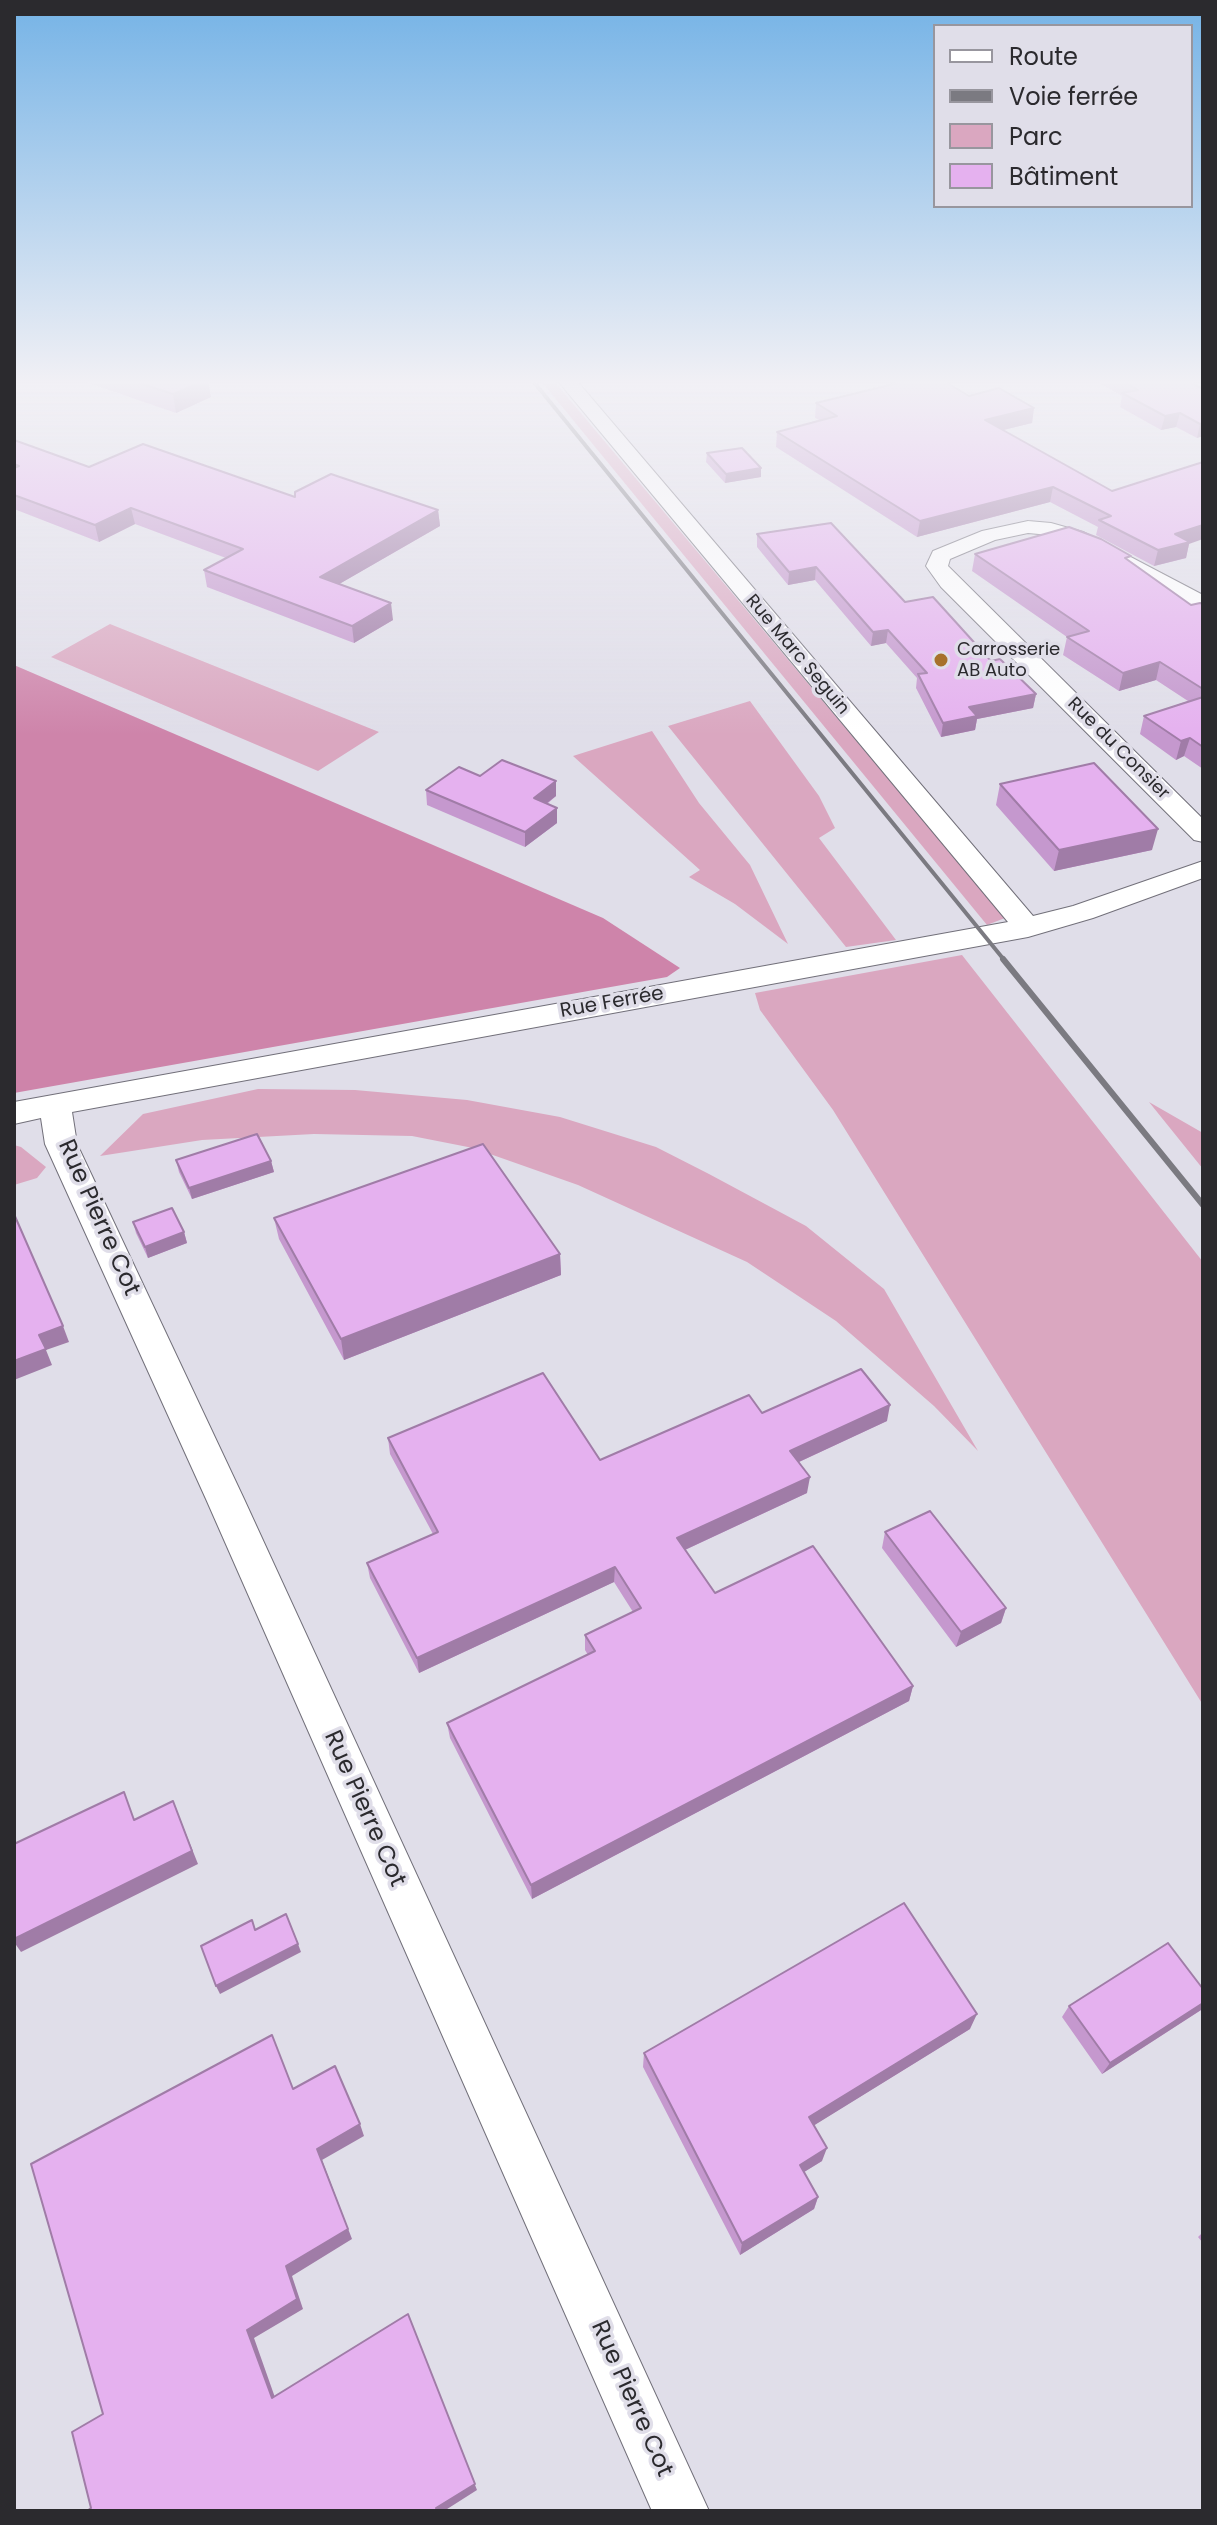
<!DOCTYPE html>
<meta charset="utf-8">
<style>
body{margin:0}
#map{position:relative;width:1217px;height:2525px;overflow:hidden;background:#e0dee9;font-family:Poppins,sans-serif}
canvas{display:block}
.frame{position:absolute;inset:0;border:16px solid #2b2a2e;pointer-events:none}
.legend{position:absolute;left:933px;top:24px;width:260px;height:184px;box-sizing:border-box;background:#e0dee9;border:2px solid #98969e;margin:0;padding:10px 14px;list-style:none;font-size:24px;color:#2b2a2e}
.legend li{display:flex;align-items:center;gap:16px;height:40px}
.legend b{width:40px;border:2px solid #98969e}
</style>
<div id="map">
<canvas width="1217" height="2525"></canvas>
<div class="frame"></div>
<ul class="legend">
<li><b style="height:10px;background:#fff"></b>Route</li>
<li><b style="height:10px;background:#7b7a81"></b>Voie ferrée</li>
<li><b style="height:22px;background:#daa7c0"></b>Parc</li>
<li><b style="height:22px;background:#e5b1ef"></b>Bâtiment</li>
</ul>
</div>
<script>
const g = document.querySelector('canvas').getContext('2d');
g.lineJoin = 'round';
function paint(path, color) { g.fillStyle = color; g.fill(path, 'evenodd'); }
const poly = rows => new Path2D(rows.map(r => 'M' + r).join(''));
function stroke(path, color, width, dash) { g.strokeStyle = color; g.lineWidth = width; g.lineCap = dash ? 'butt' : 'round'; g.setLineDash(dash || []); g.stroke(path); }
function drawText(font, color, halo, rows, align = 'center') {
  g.font = font + ' Poppins,sans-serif'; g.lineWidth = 7; g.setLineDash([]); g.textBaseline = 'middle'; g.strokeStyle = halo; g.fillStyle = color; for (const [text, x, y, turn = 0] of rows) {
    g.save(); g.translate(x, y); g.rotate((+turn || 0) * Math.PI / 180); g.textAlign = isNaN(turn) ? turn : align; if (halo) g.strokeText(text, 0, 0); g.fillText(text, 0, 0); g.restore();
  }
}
paint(poly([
 [541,381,554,381,1005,918,987,925],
 [110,624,379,732,318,771,51,657],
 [750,701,819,796,835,828,819,838,896,940,846,947,668,726],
 [652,731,699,803,750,865,788,944,735,904,689,877,700,870,573,756],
 [962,955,1203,1262,1203,1705,833,1110,760,1010,755,993],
 [258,1089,355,1090,467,1100,560,1117,656,1147,709,1174,806,1226,884,1289,978,1451,934,1406,836,1321,747,1262,578,1185,473,1148,412,1136,314,1134,202,1140,100,1156,143,1114],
 [1149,1102,1203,1133,1203,1169],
 [14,1145,21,1147,46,1167,37,1178,14,1185]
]), '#daa7c0');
paint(poly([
 [14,665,603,918,680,968,667,977,14,1093]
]), '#ce84aa');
const minor = poly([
 [558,381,577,381,1033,916,1073,906,1203,861,1203,878,1093,918,1028,937,72,1112,77,1144,244,1499,709,2511,652,2511,206,1499,45,1144,41,1118,14,1124,14,1102,1008,922,558,381],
 [1028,521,1051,523,1083,532,1203,595,1203,611,1098,554,1050,535,1028,533,995,540,950,559,948,566,1203,819,1203,842,1194,840,941,587,926,566,933,551,982,531,1028,521]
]);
stroke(minor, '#72707a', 2);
paint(minor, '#fff');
stroke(poly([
 [533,381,1005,961]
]), '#7b7a81', 4);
stroke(poly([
 [1003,959,1203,1205]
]), '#7b7a81', 6);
paint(poly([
 [83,381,208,381,211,397,176,413],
 [1096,381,1188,381,1203,389,1203,436,1197,438,1176,427,1161,430,1120,407,1122,396],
 [969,396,1034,408,1032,423,1003,430,1189,544,1186,558,1154,566,1096,535,1098,527,1050,502,917,537,776,447,777,432,819,420,815,418,816,403],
 [14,440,89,467,295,497,438,510,440,526,339,584,393,620,354,643,207,587,204,570,226,558,135,524,99,542,14,509],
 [707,453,761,477,725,483,706,462],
 [757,534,905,602,991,661,1036,694,1033,708,977,719,975,730,941,737,916,688,917,678,886,643,871,646,815,580,788,585,757,547],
 [975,554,1130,561,1191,605,1203,604,1203,769,1184,756,1176,760,1140,734,1144,716,1188,701,1156,680,1119,691,1063,655,1067,637,972,571],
 [480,776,556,781,556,796,547,804,557,808,557,823,525,847,427,805,426,790],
 [1000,784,1152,850,1054,871,996,805],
 [176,1160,271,1161,274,1172,192,1199,179,1172],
 [274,1218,560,1254,561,1275,344,1360,279,1239],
 [133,1222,184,1232,187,1243,148,1258,136,1233],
 [762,1413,887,1421,799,1462,807,1493,685,1550,715,1593,913,1686,909,1701,532,1899,450,1738,447,1723,588,1655,585,1650,585,1635,633,1612,614,1582,419,1673,370,1578,367,1563,433,1534,390,1454,388,1438,600,1460],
 [885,1532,1006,1608,1001,1623,956,1647,882,1548],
 [1069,2006,1201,2010,1102,2074,1062,2017],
 [970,2029,814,2125,822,2161,804,2172,818,2197,814,2209,740,2255,643,2067,644,2053],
 [1203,2232,1203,2243,1198,2237]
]), '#c598ce');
paint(poly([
 [204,381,208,381,211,397,176,413,173,394],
 [1034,408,1032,423,983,435,985,420],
 [1180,413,1176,427,1161,430,1165,416],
 [1203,423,1203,436,1197,438,1200,424],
 [761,468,761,477,725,483,726,474],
 [1053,487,1050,502,917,537,920,521],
 [131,508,135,524,99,542,95,525],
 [438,510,440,526,322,594,320,577],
 [1203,525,1203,539,1189,544,1186,558,1154,566,1158,550,1175,534],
 [816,567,815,580,788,585,789,572],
 [391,603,393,620,354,643,352,626],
 [888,630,886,643,871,646,873,632],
 [1160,662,1156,680,1119,691,1123,673],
 [1036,694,1033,708,977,719,975,730,941,737,943,723,969,707],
 [1190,738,1184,756,1176,760,1181,741],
 [556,781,556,796,534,813,534,798],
 [557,808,557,823,525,847,525,832],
 [1158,829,1152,850,1054,871,1059,850],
 [271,1161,274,1172,192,1199,189,1188],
 [184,1232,187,1243,148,1258,145,1247],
 [560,1254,561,1275,344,1360,341,1339],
 [63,1326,69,1342,46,1350,52,1365,14,1380,14,1361,39,1335],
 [890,1405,887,1421,788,1467,790,1451],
 [810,1477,807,1493,676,1554,677,1538],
 [615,1567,614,1582,419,1673,417,1658],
 [1006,1608,1001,1623,956,1647,961,1632],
 [913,1686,909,1701,532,1899,531,1885],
 [173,1801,198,1864,21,1952,14,1942,14,1939],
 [298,1944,301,1952,220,1994,216,1986],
 [1203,2003,1203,2008,1201,2010,1102,2074,1110,2063],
 [977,2014,970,2029,805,2131,809,2117],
 [360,2124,364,2136,322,2160,352,2239,292,2276,303,2309,254,2338,278,2406,272,2398,247,2330,286,2266,317,2149],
 [827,2148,822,2161,796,2177,800,2165],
 [818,2197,814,2209,740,2255,742,2243],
 [411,2323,477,2490,444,2511,437,2511]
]), '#a07ca7');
const building = poly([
 [133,381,204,381,173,394,133,381],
 [906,381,944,381,969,396,999,388,1034,408,985,420,1112,491,1203,462,1203,525,1175,534,1190,542,1158,550,1099,520,1111,516,1053,487,920,521,777,432,837,416,816,403,906,381],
 [1123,381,1188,381,1203,389,1203,423,1200,424,1180,413,1165,416,1122,393,1138,390,1123,381],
 [14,440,89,467,143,444,295,497,295,492,331,474,438,510,320,577,391,603,352,626,204,570,243,549,131,508,95,525,14,495,14,468,19,466,14,464,14,440],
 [742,448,761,468,726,474,707,453,742,448],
 [831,523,905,602,933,597,991,661,1000,659,1036,694,969,707,977,716,943,723,918,674,927,673,888,630,873,632,816,567,789,572,757,534,831,523],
 [1069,527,1101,539,1131,556,1125,558,1191,605,1200,603,1203,604,1203,689,1160,662,1123,673,1067,637,1089,631,975,554,1069,527],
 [1203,697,1203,747,1190,738,1181,741,1144,716,1203,697],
 [502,760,556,781,534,798,557,808,525,832,426,790,459,767,480,776,502,760],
 [1094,763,1158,829,1059,850,1000,784,1094,763],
 [257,1134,271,1161,189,1188,176,1160,257,1134],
 [483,1144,560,1254,341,1339,274,1218,483,1144],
 [172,1208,184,1232,145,1247,133,1222,172,1208],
 [14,1214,63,1326,39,1335,46,1349,14,1361,14,1214],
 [861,1369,890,1405,790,1451,810,1477,677,1538,715,1593,813,1546,913,1686,531,1885,447,1723,595,1651,585,1635,641,1608,615,1567,417,1658,367,1563,438,1532,388,1438,543,1373,600,1460,749,1395,762,1413,861,1369],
 [930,1511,1006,1608,961,1632,885,1532,930,1511],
 [124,1792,134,1820,173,1801,192,1851,14,1939,14,1844,124,1792],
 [904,1903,977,2014,809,2117,827,2148,800,2165,818,2197,742,2243,644,2053,904,1903],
 [286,1914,298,1944,216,1986,201,1946,252,1920,255,1930,286,1914],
 [1168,1943,1203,1989,1203,2003,1110,2063,1069,2006,1168,1943],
 [272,2035,293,2089,335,2066,360,2124,317,2149,348,2229,286,2266,297,2299,247,2330,272,2398,408,2314,475,2484,436,2508,437,2511,87,2511,91,2508,72,2432,103,2414,31,2164,272,2035]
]);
paint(building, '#e5b1ef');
stroke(building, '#a07ca7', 2);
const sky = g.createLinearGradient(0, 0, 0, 735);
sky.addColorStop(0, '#75b3e6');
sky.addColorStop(0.52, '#f1f0f5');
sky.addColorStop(1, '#f1f0f500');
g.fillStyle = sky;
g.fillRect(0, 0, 1217, 735);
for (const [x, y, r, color] of [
 [941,660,8,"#a7712b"]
]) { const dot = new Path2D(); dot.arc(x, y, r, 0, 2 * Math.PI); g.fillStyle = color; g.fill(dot); stroke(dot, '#e0dee9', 3); }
drawText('18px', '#2b2a2e', '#e0dee9', [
 ["Carrosserie",957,650],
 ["AB Auto",957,671]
], 'left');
drawText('18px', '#2b2a2e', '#e0dee9', [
 ["Rue Marc Seguin",797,655,50],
 ["Rue du Consier",1118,749,45]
]);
drawText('20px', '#2b2a2e', '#e0dee9', [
 ["Rue Ferrée",612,1003,-10]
]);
drawText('24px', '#2b2a2e', '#e0dee9', [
 ["Rue Pierre Cot",98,1218,66],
 ["Rue Pierre Cot",364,1809,66],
 ["Rue Pierre Cot",631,2399,66]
]);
</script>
